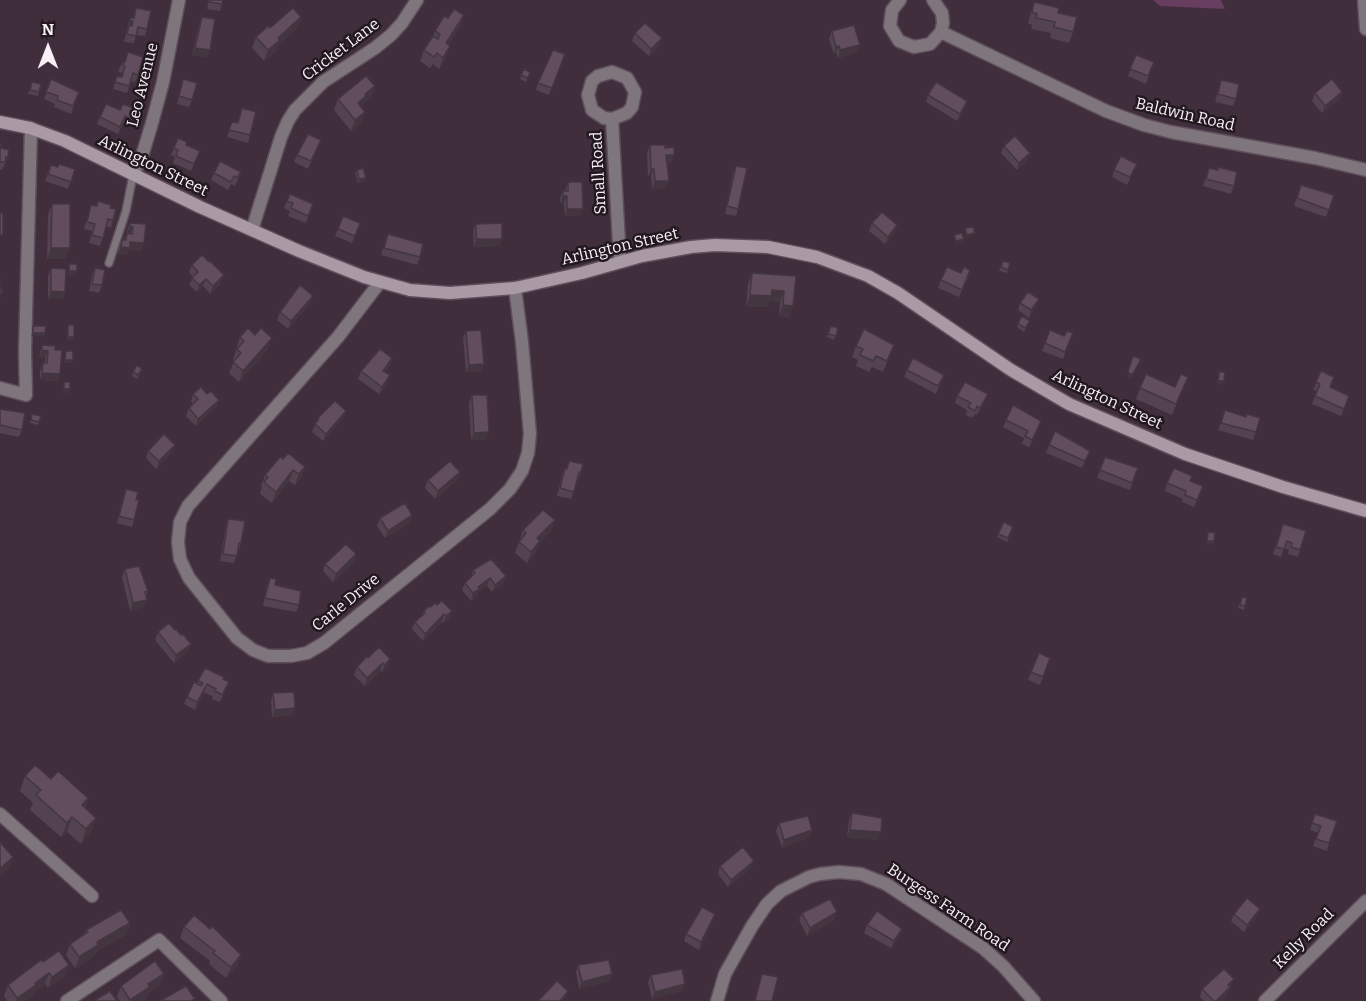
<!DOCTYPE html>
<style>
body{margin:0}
#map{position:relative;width:1366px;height:1001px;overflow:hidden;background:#402e3c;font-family:Bitter,serif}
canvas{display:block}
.north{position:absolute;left:18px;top:18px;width:60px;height:60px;-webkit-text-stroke:4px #221920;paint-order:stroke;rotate:0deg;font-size:16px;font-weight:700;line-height:24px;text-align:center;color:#faeef7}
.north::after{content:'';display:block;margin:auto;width:21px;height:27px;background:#faeef7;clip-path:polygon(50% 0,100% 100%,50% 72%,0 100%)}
</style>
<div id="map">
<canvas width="1366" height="1001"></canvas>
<div class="north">N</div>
</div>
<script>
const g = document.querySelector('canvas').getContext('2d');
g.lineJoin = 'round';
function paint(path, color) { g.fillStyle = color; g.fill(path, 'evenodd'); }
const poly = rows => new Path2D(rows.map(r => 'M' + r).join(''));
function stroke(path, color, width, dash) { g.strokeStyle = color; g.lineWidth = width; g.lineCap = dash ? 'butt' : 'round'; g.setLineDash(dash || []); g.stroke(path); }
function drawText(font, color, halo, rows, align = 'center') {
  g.font = font + ' Bitter,serif'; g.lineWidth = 5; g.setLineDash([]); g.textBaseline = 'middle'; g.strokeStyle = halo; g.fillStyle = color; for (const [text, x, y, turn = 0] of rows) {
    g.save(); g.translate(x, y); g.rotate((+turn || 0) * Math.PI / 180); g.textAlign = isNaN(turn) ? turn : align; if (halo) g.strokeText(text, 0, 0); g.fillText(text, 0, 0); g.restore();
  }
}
paint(poly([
 [1153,0,1221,0,1225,9,1160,6]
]), '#673e60');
const lane = poly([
 [109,263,126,211,133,175]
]);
const street = poly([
 [900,0,892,10,890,26,899,41,914,47,930,44,941,32,943,23,942,13,933,0],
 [1364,0,1366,29],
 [941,32,1106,111,1144,125,1171,132,1315,158,1366,170],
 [612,119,604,118,592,110,588,95,592,81,598,76,612,72,627,78,635,92,632,107,627,113,612,119,620,261],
 [133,175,142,156,152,123,163,82,179,0],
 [252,230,281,137,288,121,295,110,323,82,375,48,391,35,402,23,417,0],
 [380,282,338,337,188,506,180,522,178,542,180,559,189,578,237,638,253,650,268,656,291,656,307,653,324,643,490,509,510,489,522,471,528,453,530,434,522,342,515,288],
 [0,388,26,395,25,351,31,128],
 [0,814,92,896],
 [67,1001,159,940,221,1001],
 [717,1001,725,974,752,926,767,904,781,891,809,877,820,874,839,872,861,874,886,884,983,948,1003,966,1034,1001],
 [1265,1001,1366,901]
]);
const secondary = poly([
 [0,122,30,128,65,141,200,207,299,251,364,277,410,290,450,293,515,288,582,273,642,256,691,247,715,245,768,247,817,257,868,276,898,293,1011,370,1069,404,1185,454,1283,487,1366,511]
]);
stroke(lane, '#5e4d5a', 10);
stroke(street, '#5e4d5a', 15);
stroke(secondary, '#5e4d5a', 15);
stroke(lane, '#7f767d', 7);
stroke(street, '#7f767d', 12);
stroke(secondary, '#a99aa6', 12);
paint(poly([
 [209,0,223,0,220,11,207,9],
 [1034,2,1058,13,1073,32,1069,43,1050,38,1051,33,1031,29,1032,25,1028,23],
 [136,8,147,29,145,36,136,35,134,43,124,42,128,25,130,18,133,18],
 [464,15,460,26,448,45,450,46,446,57,439,69,433,64,430,68,420,61,424,50,433,36,435,31,448,18],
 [202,17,207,57,192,55,199,25],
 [301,17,297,28,278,45,276,51,264,61,252,48,256,37,270,28],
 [832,31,857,52,838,58,836,53,834,54,829,39],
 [635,33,662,38,659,46,649,56,632,41],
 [128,52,138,75,135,82,131,81,127,93,113,89,117,76,122,77,123,73,118,72,121,64,125,63],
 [565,54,549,95,536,90,538,83],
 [1136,55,1154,62,1146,84,1128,76],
 [524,69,530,72,526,82,520,79],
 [51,79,79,92,71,114,54,107,55,104,44,99],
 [183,79,192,100,189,107,177,104],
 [1221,80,1236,99,1233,106,1215,102],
 [32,82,41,84,38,96,28,94],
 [375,86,371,97,364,103,361,107,365,112,361,123,351,131,334,110,338,99],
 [1342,92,1340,99,1322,113,1312,101,1315,93],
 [928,95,967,101,965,108,957,121,926,102],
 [242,108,250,135,248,143,227,137,232,122,237,123],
 [120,110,133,117,129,126,123,123,118,134,97,124,100,117],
 [0,143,1,148,8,157,2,170,0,169],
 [186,145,197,158,191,171,173,163,175,157,171,155,174,148],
 [650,145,665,148,674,155,671,162,667,163,666,188,652,189,651,176,648,176,647,153],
 [1004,146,1027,161,1017,170,1001,153],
 [318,147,308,169,294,162,297,155],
 [1137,164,1127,185,1112,177,1114,170],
 [51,165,58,167,75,169,68,189,45,181],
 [736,166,738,209,736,216,725,214,733,173],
 [1209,168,1217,170,1234,186,1231,194,1203,186],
 [357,170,366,178,364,181,358,183,355,173],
 [241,172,235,186,231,184,228,190,211,180,214,173],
 [568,182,580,216,565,216,564,203,560,203,560,198,563,191,565,191],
 [1301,185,1334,195,1326,217,1294,206],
 [290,194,313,204,306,223,288,216,290,211,284,208],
 [98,201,110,208,113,220,111,228,106,226,100,246,89,243,92,231,84,229,91,205,96,206],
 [52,204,66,259,47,259,48,215],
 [343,216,360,223,352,243,335,236],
 [130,223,142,251,129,250,127,255,118,255,119,247,122,240,124,240],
 [872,223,895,233,885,244,869,231],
 [476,224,500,246,474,247,473,231],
 [388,234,420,257,417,265,381,255],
 [1003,261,1010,263,1007,273,999,271],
 [192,265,221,283,210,294,203,286,197,292,189,285,193,277,189,272],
 [51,268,65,292,63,299,48,299,48,276],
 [95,268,102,285,99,293,89,291,92,275],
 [752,273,796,276,789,317,779,316,780,302,770,301,767,307,746,306,748,284],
 [961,273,968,278,959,297,938,288,941,280],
 [310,303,288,329,277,320,280,312],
 [1020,303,1036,307,1029,318,1018,310],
 [1030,321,1024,332,1017,327,1018,323],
 [68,325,74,337,73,340,67,340,67,329],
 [831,326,838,328,834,340,827,337],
 [1050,330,1064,336,1073,333,1063,359,1042,351],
 [466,331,484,364,481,371,466,372,463,338],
 [240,337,268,349,239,382,229,373,234,361,233,360],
 [42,345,55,350,60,374,58,381,40,380,40,371,43,363,45,363,45,358,39,358,40,353],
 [894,345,883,372,872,367,869,372,856,366,858,360,852,357,856,346],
 [390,365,385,372,387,383,379,394,358,379,361,371],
 [907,370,944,375,936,394,904,377],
 [1321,371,1330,387,1349,396,1341,416,1312,404,1317,391,1313,390],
 [133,372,141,372,137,379,132,376],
 [1188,377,1172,415,1136,399,1140,388,1175,387],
 [193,394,207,394,219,400,216,407,196,426,186,416,189,408,193,404,191,401],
 [472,395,486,440,471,440,469,403],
 [957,396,985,401,977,415,975,414,972,418,966,415,967,410,955,403],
 [0,409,22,430,19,437,0,433],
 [1225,410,1256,432,1253,440,1218,430],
 [346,411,343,418,323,441,312,432,318,418],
 [32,414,39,422,38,425,30,423],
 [1006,420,1038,429,1029,447,1022,444,1024,438,1003,427],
 [175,445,172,452,156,469,146,458,148,451],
 [1049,445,1090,451,1082,468,1046,453],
 [1105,457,1138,468,1130,490,1097,478],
 [283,459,305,467,301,478,295,485,289,481,272,503,260,494,262,487,261,486,265,475],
 [569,461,581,472,578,480,577,479,571,499,557,496,562,475,565,468,566,468],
 [460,472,457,480,435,499,425,488,428,480],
 [1190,481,1200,494,1194,507,1182,502,1183,499,1165,491,1167,483],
 [126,489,136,500,134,520,132,527,117,523],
 [412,515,410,523,385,538,377,526,380,518],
 [228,519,241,543,239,550,238,550,234,563,220,561,226,526],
 [555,520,551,531,539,543,536,552,527,563,515,553,523,530],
 [1004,522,1013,527,1007,542,997,537],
 [1283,524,1306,531,1298,557,1288,554,1289,550,1284,548,1281,557,1273,554],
 [356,554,354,562,333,582,323,571,325,564],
 [125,569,148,591,144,607,130,611,122,577],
 [473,570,503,584,492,592,487,586,478,592,477,596,471,601,462,590,465,583,471,577],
 [270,578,275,585,299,605,296,612,263,606,267,585],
 [1242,597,1247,598,1244,610,1238,608],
 [437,605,452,611,449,618,443,623,442,622,423,641,412,629,415,622,422,615,424,611],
 [175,630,191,644,188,651,174,663,155,640,158,632],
 [379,647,388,667,382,672,380,671,365,686,354,675,357,667],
 [1039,653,1050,658,1040,685,1028,680],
 [223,679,229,682,220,702,212,699,213,697,204,692,195,710,184,704,187,697,197,684,198,681],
 [273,693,293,715,272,717,271,701],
 [25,776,51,779,88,798,85,808,96,818,91,832,81,844,67,832,61,837,30,810,33,803,20,791],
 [852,813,878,840,847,837,849,820],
 [1315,814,1329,843,1327,851,1313,846,1318,833,1310,830],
 [779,823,810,837,782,848,776,831],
 [720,866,751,868,728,887,718,874],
 [802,913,834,920,807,936,799,920],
 [1234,914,1257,916,1244,932,1231,921],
 [712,922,699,950,684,941,686,934],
 [130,923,126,935,96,952,94,956,75,968,66,955,70,944,85,934,86,930],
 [867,925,902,929,899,936,891,948,864,933],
 [184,927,241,955,237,966,226,978,209,964,210,961,180,938],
 [43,962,65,976,48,988,45,984,34,992,32,996,26,1001,7,1001,4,996,8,985],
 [578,965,612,974,609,981,579,989,576,972],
 [164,974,160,985,148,993,146,998,142,1001,120,1001,117,997,121,986],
 [651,975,685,984,682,991,652,999,648,982],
 [1231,987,1227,994,1221,1001,1204,1001,1200,997,1202,989]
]), '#534250');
paint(poly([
 [464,15,460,26,442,55,446,43],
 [301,17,297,28,278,45,276,51,264,61,268,50,278,38],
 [130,21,133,21,130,29,129,25,127,28],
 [662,38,659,46,649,56,651,49],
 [860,45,857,52,838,58,840,50],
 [450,46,446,57,439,69,443,58],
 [839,46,836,53,834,54,836,47],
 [195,48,210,50,207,57,192,55],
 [375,86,371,97,364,103,362,107,354,114,358,103,365,94],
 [1342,92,1340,99,1322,113,1325,106],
 [967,101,965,108,957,121,960,114],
 [365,112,361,123,351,131,355,120],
 [1030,153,1027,161,1017,170,1019,163],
 [666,155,674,155,671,162,663,163],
 [651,169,654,169,651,176,648,176],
 [366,178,364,181,358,183,359,179],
 [655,181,669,181,666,188,652,189],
 [563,196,567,196,564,203,560,203],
 [567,209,583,209,580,216,565,216],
 [897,225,895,233,885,244,888,237],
 [130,226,133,227,130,234,127,234],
 [975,233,973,236,965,238,967,235],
 [476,239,502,239,500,246,474,247],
 [964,239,962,242,954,244,956,241],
 [130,242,144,243,142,251,129,250,127,255,118,255,121,247],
 [51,248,70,248,66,259,47,259],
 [69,271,77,271,76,275,67,275],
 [224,275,221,283,210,294,213,286],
 [206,279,203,286,197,292,199,285],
 [772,290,784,291,780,302,770,301,767,307,746,306,750,295],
 [51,291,65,292,63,299,48,299],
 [313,296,310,303,288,329,291,321],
 [1039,299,1036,307,1029,318,1031,310],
 [783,305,793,306,789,317,779,316],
 [33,333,45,333,44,337,31,336],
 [68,337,74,337,73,340,67,340],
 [272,338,268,349,239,382,243,371],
 [42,350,48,351,45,358,39,358],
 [392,358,390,365,380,378,383,371],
 [65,360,73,360,72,363,64,363],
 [1139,363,1132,378,1128,378,1129,374],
 [484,364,481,371,466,372,469,365],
 [42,373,60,374,58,381,40,380],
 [390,375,387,383,379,394,382,387],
 [1218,381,1224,381,1223,385,1217,384],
 [64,389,70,389,69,393,63,393],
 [988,394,985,401,977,415,980,408],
 [219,400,216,407,196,426,198,419],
 [346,411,343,418,323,441,326,434],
 [489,432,486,440,471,440,474,433],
 [175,445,172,452,156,469,159,461],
 [305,467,301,478,295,485,299,474],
 [293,470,289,481,272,503,276,492],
 [460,472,457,480,435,499,438,491],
 [412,515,410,523,385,538,388,531],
 [555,520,551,531,539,543,536,552,527,563,537,538],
 [1207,541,1214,541,1213,545,1206,544],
 [356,554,354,562,333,582,336,574],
 [506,576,503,584,492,592,495,585],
 [490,578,487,586,478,592,477,596,471,601,473,593,478,587],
 [147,600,144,607,130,611,133,603],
 [452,611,449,618,443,623,446,616],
 [444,614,442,622,423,641,425,634],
 [191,644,188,651,174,663,176,655],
 [390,659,388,667,382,672,385,665],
 [383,663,380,671,365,686,367,678],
 [207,684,204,692,195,710,197,702],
 [295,708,293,715,272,717,275,710],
 [88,798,83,813,82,805],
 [72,817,67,832,61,837,67,823],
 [96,818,91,832,81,844,86,829],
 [812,830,810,837,782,848,784,840],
 [850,830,881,832,878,840,847,837],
 [13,857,9,868,0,876,0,869],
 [754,861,751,868,728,887,731,880],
 [1260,909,1257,916,1244,932,1247,925],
 [837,912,834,920,807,936,810,928],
 [715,914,712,922,699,950,701,942],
 [130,923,126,935,96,952,94,956,75,968,79,957,97,942],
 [902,929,899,936,891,948,894,941],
 [241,955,237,966,226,978,231,967],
 [69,965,65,976,48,988,52,977],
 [49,973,45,984,34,992,32,996,26,1001,16,1001,17,998,35,983],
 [164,974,160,985,148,993,146,998,142,1001,130,1001,148,984],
 [612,974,609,981,579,989,582,982],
 [1234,979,1227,994,1221,1001,1216,1001,1228,985],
 [685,984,682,991,652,999,655,992],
 [568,991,565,998,563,1001,560,1001]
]), '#443641');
const building = poly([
 [210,0,223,0,222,4,210,2,210,0],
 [1034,2,1059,8,1058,13,1077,17,1073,32,1054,27,1055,22,1036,18,1037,14,1032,12,1034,2],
 [136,8,151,11,147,29,138,27,136,36,127,34,129,25,132,26,133,21,130,21,130,18,134,18,136,8],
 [293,8,301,17,278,38,280,40,268,50,256,37,268,26,270,28,293,8],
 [454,9,464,15,446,43,450,46,443,58,437,53,434,57,424,50,433,36,438,39,440,34,435,31,444,16,448,18,454,9],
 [202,17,215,19,210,50,195,48,202,17],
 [645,23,662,38,651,49,635,33,645,23],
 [854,25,860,45,840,50,839,46,836,47,832,31,854,25],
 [553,50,565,54,552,88,538,83,553,50],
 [128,52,143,57,138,75,133,73,129,86,115,82,117,76,122,77,125,66,121,64,125,62,128,52],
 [1136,55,1154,62,1148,76,1130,69,1136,55],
 [524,69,530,72,528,78,521,75,524,69],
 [366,76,375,86,365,94,366,96,358,103,365,112,355,120,338,99,366,76],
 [51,79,79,92,73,106,57,100,58,96,46,92,51,79],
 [183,79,197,83,192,100,179,96,183,79],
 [1332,79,1342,92,1325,106,1315,93,1332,79],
 [1221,80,1239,84,1236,99,1218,94,1221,80],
 [32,82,41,84,39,92,30,90,32,82],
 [936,82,967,101,960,114,928,95,936,82],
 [106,104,120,110,123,104,136,109,131,119,125,116,120,127,100,117,106,104],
 [242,108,256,112,250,135,229,130,232,122,238,123,242,108],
 [308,134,321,140,311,161,297,155,308,134],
 [1015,136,1030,153,1019,163,1004,146,1015,136],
 [178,138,187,142,186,145,200,151,194,164,176,156,178,150,174,148,178,138],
 [0,143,2,144,1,148,9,150,8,157,6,157,5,162,0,162,0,143],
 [650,145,665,145,665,148,674,147,674,155,666,155,669,181,655,181,654,169,651,169,650,145],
 [1121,156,1137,164,1130,177,1114,170,1121,156],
 [220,161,241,172,237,178,234,176,231,182,214,173,220,161],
 [59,164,75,169,71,182,48,174,51,165,58,167,59,164],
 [736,166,747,168,738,209,727,206,736,166],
 [1218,167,1237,172,1234,186,1206,179,1209,168,1218,170,1218,167],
 [363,168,366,178,359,179,357,170,363,168],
 [568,182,582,182,583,209,567,209,567,196,563,196,563,191,568,191,568,182],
 [1301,185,1334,195,1329,210,1297,198,1301,185],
 [290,194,313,204,308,216,291,208,293,203,287,201,290,194],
 [98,201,111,205,110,208,116,209,113,220,108,219,103,238,92,235,95,224,87,222,91,205,97,206,98,201],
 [52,204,70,204,70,248,51,248,52,204],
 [882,212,897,225,888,237,872,223,882,212],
 [0,213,3,213,3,235,0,235,0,213],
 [343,216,360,223,355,236,338,229,343,216],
 [130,223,146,224,144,243,130,242,130,248,121,247,122,240,126,240,127,233,132,234,133,227,130,226,130,223],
 [502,223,502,239,476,239,476,224,502,223],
 [973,227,975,233,967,235,965,228,973,227],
 [962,233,964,239,956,241,954,235,962,233],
 [388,234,423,244,420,257,384,248,388,234],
 [202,255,209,262,210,261,224,275,213,286,206,279,199,285,192,278,198,272,192,265,202,255],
 [1003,261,1010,263,1008,270,1001,267,1003,261],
 [69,264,77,264,77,271,69,271,69,264],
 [947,267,961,273,964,267,970,270,962,290,941,280,947,267],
 [51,268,66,269,65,292,51,291,51,268],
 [95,268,105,270,102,285,92,284,95,268],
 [752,273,796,276,793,306,783,305,784,291,772,290,771,296,750,295,752,273],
 [0,280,0,289,2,289,2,293,0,293,0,299,0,280],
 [300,285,313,296,291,321,280,312,300,285],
 [1028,292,1039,299,1031,310,1020,303,1028,292],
 [1022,316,1030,321,1025,328,1018,323,1022,316],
 [68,325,74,325,74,337,68,337,68,325],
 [33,326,46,326,45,333,33,333,33,326],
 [831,326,838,328,836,336,828,334,831,326],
 [248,328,255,335,261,328,272,338,243,371,233,362,241,353,237,349,244,341,240,337,248,328],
 [864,329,894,345,887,361,876,356,873,361,860,355,863,349,856,346,864,329],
 [481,330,484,364,469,365,466,331,481,330],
 [1050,330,1064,336,1067,331,1073,333,1065,352,1045,343,1050,330],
 [42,345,55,346,55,350,62,350,60,374,42,373,43,363,47,363,48,351,42,350,42,345],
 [380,349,392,358,383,371,390,375,382,387,361,371,380,349],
 [66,351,73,351,73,360,65,360,66,351],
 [1133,356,1141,359,1133,374,1129,374,1128,371,1133,356],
 [913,358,944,375,938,386,907,370,913,358],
 [137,365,142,369,138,375,133,372,137,365],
 [1321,371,1334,377,1330,387,1349,396,1344,409,1315,396,1320,384,1316,382,1321,371],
 [1219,372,1225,372,1224,381,1218,381,1219,372],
 [1146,374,1175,387,1181,374,1188,377,1176,404,1140,388,1146,374],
 [64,382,70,382,70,389,64,389,64,382],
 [965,382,988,394,980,408,977,406,975,411,968,407,971,403,957,396,965,382],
 [201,387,207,394,211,391,219,400,198,419,189,408,198,399,193,394,201,387],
 [472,395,487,395,489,432,474,433,472,395],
 [335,401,346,411,326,434,315,424,319,419,318,418,335,401],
 [1013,405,1041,421,1032,440,1025,436,1028,431,1006,420,1013,405],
 [0,409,25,413,22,430,0,425,0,409],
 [1225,410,1246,417,1247,414,1260,418,1256,432,1221,423,1225,410],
 [32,414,41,416,39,422,31,420,32,414],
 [1055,431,1090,451,1085,461,1049,445,1055,431],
 [164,434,175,445,159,461,148,451,164,434],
 [288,453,305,467,299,474,293,470,276,492,264,482,268,477,265,475,280,457,283,459,288,453],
 [1105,457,1138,468,1132,483,1100,470,1105,457],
 [450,461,460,472,438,491,428,480,450,461],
 [569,461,583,464,581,472,579,472,574,492,560,488,565,468,567,469,569,461],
 [1174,468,1192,476,1190,481,1203,486,1197,500,1185,495,1186,491,1167,483,1174,468],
 [126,489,138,492,136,500,139,500,134,520,119,516,126,489],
 [405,503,412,515,388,531,380,518,405,503],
 [543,510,555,520,537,538,540,541,531,552,519,542,526,533,523,530,543,510],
 [228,519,245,521,241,543,239,543,237,556,223,554,228,519],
 [1004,522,1013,527,1008,538,998,534,1004,522],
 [1283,524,1306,531,1300,550,1291,547,1292,543,1287,541,1284,549,1276,547,1283,524],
 [1208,532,1215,533,1214,541,1207,541,1208,532],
 [346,544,356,554,336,574,325,564,346,544],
 [491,559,506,576,495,585,490,578,478,587,480,589,473,593,465,583,475,573,473,570,491,559],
 [139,566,148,591,145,592,147,600,133,603,125,569,139,566],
 [270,578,276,579,275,585,301,591,299,605,265,598,270,578],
 [1242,597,1247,598,1245,606,1240,605,1242,597],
 [442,601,452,611,446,616,444,614,425,634,415,622,425,613,424,611,429,606,431,607,435,603,437,605,442,601],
 [169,623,175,630,176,629,181,635,183,634,191,644,176,655,158,632,169,623],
 [379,647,390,659,385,665,383,663,367,678,357,667,367,656,368,658,379,647],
 [1039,653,1050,658,1043,677,1031,672,1039,653],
 [205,668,224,677,223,679,229,682,222,695,215,691,216,689,207,684,197,702,187,697,194,682,201,686,203,683,198,681,205,668],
 [294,692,295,708,275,710,273,693,294,692],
 [35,765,51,779,58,771,88,798,82,805,96,818,86,829,72,817,67,823,36,795,41,790,25,776,35,765],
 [852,813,882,818,881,832,850,830,852,813],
 [1315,814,1337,821,1329,843,1316,839,1321,826,1312,823,1315,814],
 [808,816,812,830,784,840,779,823,808,816],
 [0,842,13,857,0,869,0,842],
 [743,847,754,861,731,880,720,866,743,847],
 [1247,898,1260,909,1247,925,1234,914,1247,898],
 [830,899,837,912,810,928,802,913,830,899],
 [702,907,715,914,701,942,686,934,702,907],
 [121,910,130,923,97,942,98,945,79,957,70,944,88,932,86,930,121,910],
 [877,911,902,929,894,941,867,925,877,911],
 [194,915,210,929,212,926,241,955,231,967,213,953,215,951,184,927,194,915],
 [59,951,69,965,52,977,49,973,35,983,36,985,17,998,8,985,41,960,43,962,59,951],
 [609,960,612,974,582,982,578,965,609,960],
 [155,961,164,974,148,984,150,987,130,1000,121,986,155,961],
 [682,969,685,984,655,992,651,975,682,969],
 [1224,969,1234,979,1228,985,1230,987,1216,1001,1214,1001,1202,989,1224,969],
 [762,974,778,977,772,1001,755,1001,762,974],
 [557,981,568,991,560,1001,538,1001,557,981],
 [186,986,195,999,191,1001,160,1001,186,986],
 [110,991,117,1001,94,1001,110,991]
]);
paint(building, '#614d5d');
stroke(building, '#443641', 1.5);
drawText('16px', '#faeef7', '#221920', [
 ["Cricket Lane",341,50,-37],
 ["Leo Avenue",143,85,-76],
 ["Baldwin Road",1185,115,13],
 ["Arlington Street",153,166,26],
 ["Small Road",599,173,-93],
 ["Arlington Street",620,247,-13],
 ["Arlington Street",1107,400,25],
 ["Carle Drive",346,603,-39],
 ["Burgess Farm Road",948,908,34],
 ["Kelly Road",1304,939,-45]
]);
</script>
